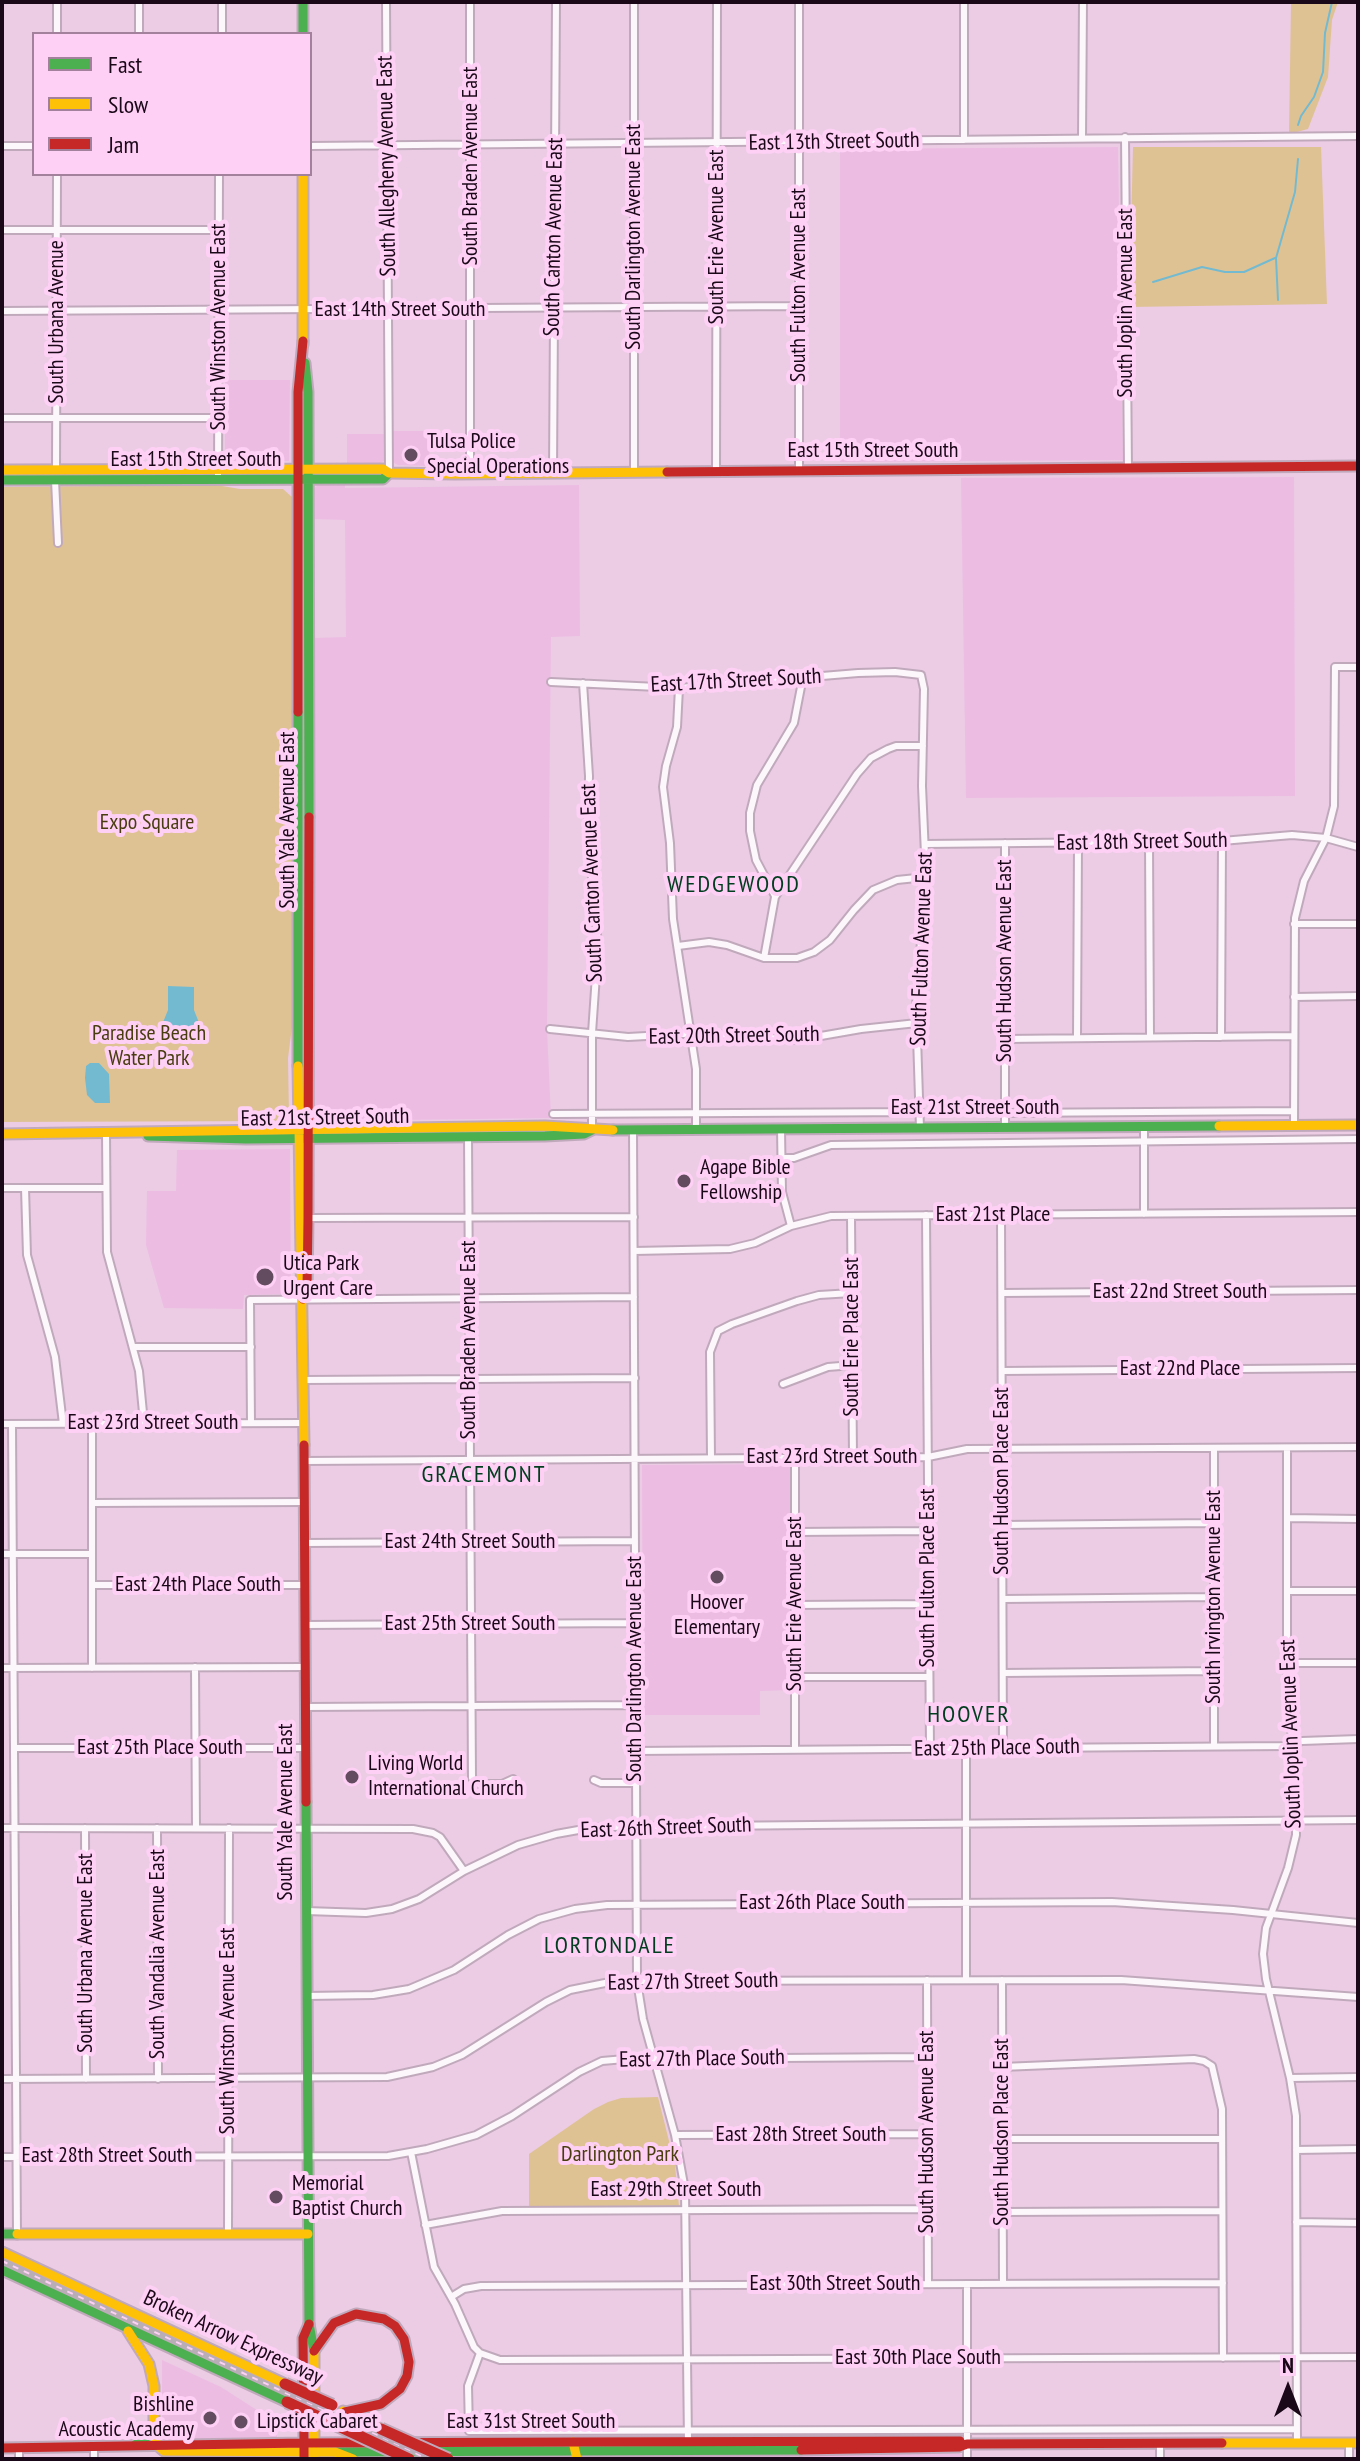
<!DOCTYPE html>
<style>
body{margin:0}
#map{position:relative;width:1360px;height:2461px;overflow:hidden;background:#ebcce4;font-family:"PT Sans Narrow",sans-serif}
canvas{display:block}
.frame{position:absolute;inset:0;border:4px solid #1a0717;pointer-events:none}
.legend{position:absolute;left:32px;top:32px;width:280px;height:144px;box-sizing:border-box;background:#fed0f5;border:2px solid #a3809c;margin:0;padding:10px 14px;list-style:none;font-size:24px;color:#1a0717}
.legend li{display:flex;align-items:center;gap:16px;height:40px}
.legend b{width:40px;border:2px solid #a3809c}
.north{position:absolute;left:1248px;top:2349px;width:80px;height:80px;-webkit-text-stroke:6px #fed0f5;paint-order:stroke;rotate:0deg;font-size:22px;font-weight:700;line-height:32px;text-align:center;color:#1a0717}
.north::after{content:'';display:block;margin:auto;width:28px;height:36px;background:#1a0717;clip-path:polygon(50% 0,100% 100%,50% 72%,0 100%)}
</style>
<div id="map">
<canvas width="1360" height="2461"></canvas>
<div class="frame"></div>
<ul class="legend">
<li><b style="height:10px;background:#4caf50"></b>Fast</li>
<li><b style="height:10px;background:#ffc107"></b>Slow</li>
<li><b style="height:10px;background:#c62828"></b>Jam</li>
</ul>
<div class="north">N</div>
</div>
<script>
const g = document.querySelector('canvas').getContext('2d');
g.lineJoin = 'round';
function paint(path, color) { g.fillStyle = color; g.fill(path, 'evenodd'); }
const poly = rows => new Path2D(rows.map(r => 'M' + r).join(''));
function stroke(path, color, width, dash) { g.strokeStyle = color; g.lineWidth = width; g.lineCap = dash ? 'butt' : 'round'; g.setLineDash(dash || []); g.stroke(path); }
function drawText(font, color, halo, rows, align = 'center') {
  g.font = font + ' "PT Sans Narrow",sans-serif'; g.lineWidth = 8; g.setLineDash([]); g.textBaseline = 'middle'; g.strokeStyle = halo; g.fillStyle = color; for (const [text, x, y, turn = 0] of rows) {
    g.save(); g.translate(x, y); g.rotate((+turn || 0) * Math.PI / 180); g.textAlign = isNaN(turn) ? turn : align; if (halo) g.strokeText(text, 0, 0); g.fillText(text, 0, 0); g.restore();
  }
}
paint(poly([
 [1118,147,1123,460,840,462,840,149],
 [225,380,290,380,289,461,225,461],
 [392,431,430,431,429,466,398,465,392,462],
 [347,434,385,434,385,460,378,465,347,466],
 [1294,477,1295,796,966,798,961,478],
 [320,484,345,484,345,488,579,485,580,636,551,637,547,1029,551,1118,322,1121,317,1119,313,1112,315,638,346,637,345,520,313,519,314,488],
 [290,1149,291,1294,244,1295,243,1309,164,1308,146,1245,147,1191,176,1191,177,1150],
 [791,1464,792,1690,760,1691,760,1715,643,1715,642,1465],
 [162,2360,221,2387,277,2423,277,2438,164,2442,162,2439],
 [963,2454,963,2459,587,2459,587,2455]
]), '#edbce3');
paint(poly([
 [1291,2,1338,2,1332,20,1328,77,1308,129,1289,134],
 [1133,147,1321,147,1327,304,1129,307],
 [216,485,240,489,283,489,293,498,292,1027,288,1058,289,1115,282,1121,2,1122,2,487],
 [658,2097,675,2165,679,2206,529,2206,529,2154,594,2109,608,2102,621,2098]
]), '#dfc294');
paint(poly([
 [168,986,194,987,194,1010,205,1038,180,1043,157,1037,168,1010],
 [90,1063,99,1063,109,1074,110,1103,95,1103,87,1095,85,1078,86,1066]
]), '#73bad0');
stroke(poly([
 [1298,125,1301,116,1314,97,1323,72,1325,33,1332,2],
 [1153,282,1202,267,1225,272,1244,272,1275,258],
 [1278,300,1276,258,1295,192,1298,159]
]), '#73bad0', 2);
const street = poly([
 [139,2,139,34],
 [386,2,389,473],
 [964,2,964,140],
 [57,34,57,2],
 [222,34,222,2],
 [1125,137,1128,468],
 [1082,138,1083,2],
 [2,146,34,146],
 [310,146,1358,136],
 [2,230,219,230],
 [2,311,798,306],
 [2,418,218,418],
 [56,470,57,174],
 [716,471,717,2],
 [799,471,799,2],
 [553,473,556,2],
 [634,473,634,2],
 [470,474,470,2],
 [55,480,58,543],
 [218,480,219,174],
 [551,682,679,688,858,673,895,672,921,675,924,689,922,786,926,877,916,1006,920,1128],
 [583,683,589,776,588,832,598,946,592,1033,592,1130],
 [679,688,677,727,666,766,663,787,670,843,673,919,696,1069,696,1130],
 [1149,842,1150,1037],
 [925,844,1222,841,1292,835,1326,838,1358,847],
 [775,896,756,860,750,831,750,813,757,785,794,723,801,687,801,677],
 [1294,924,1358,924],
 [678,946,709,942,727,945,764,958,797,958,814,952,830,940,854,910,873,890,897,880,926,877],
 [764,958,775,897,857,774,871,758,888,749,896,746,923,746],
 [1294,997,1358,996],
 [550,1029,628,1037,701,1033,798,1040,861,1029,917,1023],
 [1221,1037,1222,841],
 [1077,1038,1078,843],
 [1004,1039,1294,1036],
 [1004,1113,1294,1111],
 [553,1114,920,1112],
 [1294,1125,1295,918,1304,881,1326,838,1334,806,1335,667,1358,667],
 [1144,1126,1144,1214],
 [1005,1127,1005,843],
 [781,1129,782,1192,791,1226],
 [633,1130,637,1981,643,2019,675,2135,685,2190,688,2442],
 [106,1133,107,1252,139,1371,144,1423],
 [468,1136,472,1778,479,1784,502,1784,513,1779],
 [782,1158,794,1158,831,1145,1358,1139],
 [2,1188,106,1188],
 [25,1188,27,1255,55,1357,63,1424],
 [926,1215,930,1748],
 [1001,1215,1003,1748],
 [851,1216,853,1457],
 [308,1218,634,1217],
 [634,1251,730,1249,755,1243,791,1226,831,1216,1358,1212],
 [1002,1293,1358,1290],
 [134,1347,251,1347],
 [1002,1371,1358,1368],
 [304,1380,635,1378],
 [783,1384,828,1367,853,1365],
 [251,1423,250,1300,634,1297],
 [2,1424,304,1423],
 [12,1424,17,2234],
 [92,1424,92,1668],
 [1214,1448,1214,1746],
 [1287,1448,1287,1707,1295,1754,1296,1835,1288,1868,1266,1928,1263,1954,1266,1979,1290,2078,1296,2116,1297,2443],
 [711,1458,710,1352,718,1331,732,1324,797,1301,819,1295,852,1293],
 [795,1458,795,1750],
 [304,1461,928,1457,967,1449,1358,1447],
 [92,1503,304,1502],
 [1288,1518,1358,1519],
 [1002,1525,1214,1523],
 [795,1532,928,1531],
 [304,1543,635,1541],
 [2,1554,92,1554],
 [92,1585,304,1585],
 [1288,1591,1358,1591],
 [1003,1599,1214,1597],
 [795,1605,929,1604],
 [304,1625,635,1623],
 [1288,1663,1358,1663],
 [195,1667,196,1828],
 [2,1668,305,1667],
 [1003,1673,1214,1671],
 [795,1677,929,1677],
 [305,1707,635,1705],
 [14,1748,306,1748],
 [966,1748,966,1980],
 [635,1751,1287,1746,1302,1741,1358,1739],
 [594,1780,601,1783,636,1783],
 [2,1828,413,1829,433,1833,440,1837,464,1871],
 [85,1828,86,2079],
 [157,1828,158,2079],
 [306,1911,366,1913,392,1909,419,1899,464,1871,518,1845,556,1834,595,1827,1358,1820],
 [927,1980,928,2284],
 [1002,1980,1003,2284],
 [307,1996,373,1995,409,1989,454,1970,508,1935,539,1919,575,1909,607,1905,1112,1902,1233,1910,1358,1923],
 [1002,2067,1194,2059,1204,2061,1212,2066,1222,2109,1223,2358],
 [1290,2078,1358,2077],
 [2,2079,387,2077,433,2067,462,2055,546,2002,570,1990,615,1981,1121,1980,1358,1997],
 [675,2135,928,2134],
 [1003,2139,1222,2139],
 [1296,2150,1358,2149],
 [411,2152,434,2267,455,2304,474,2347,480,2353,500,2360,1358,2357],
 [2,2157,388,2156,427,2149,476,2135,512,2116,579,2072,602,2061,625,2059,927,2057],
 [1002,2212,1222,2211],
 [1296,2222,1358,2223],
 [425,2225,502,2211,928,2209],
 [228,2235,229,1828],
 [967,2284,967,2459],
 [451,2297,464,2289,481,2286,1223,2283],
 [480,2353,468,2386,469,2431,474,2431,1296,2429],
 [94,2448,94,2459],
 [19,2459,19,2449],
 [1160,2459,1160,2444],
 [1349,2459,1349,2443]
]);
const fast = poly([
 [303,2,303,34],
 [305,363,308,392,309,817],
 [2,480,383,479,389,473],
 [298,712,298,1066],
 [613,1130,1219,1126],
 [148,1136,246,1139,545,1136,584,1134,592,1130],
 [306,1802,309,2324,314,2351],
 [2,2234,17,2234],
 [2,2270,287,2402],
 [135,2445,148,2436,153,2427],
 [338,2452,801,2450]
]);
const slow = poly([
 [303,174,303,345],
 [2,470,383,469,389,473,454,474,667,472],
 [298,1066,304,1445],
 [1219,1126,1358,1125],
 [2,1134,545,1126,613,1130],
 [17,2234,308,2234],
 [2,2252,285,2384],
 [128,2331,149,2364,154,2386,154,2435,157,2445,164,2451],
 [314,2351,314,2459],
 [343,2411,381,2429],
 [573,2442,577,2459],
 [1222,2443,1358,2443],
 [164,2451,335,2452],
 [335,2452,353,2459]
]);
const jam = poly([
 [667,472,1358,466],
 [298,712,298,392,303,341],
 [303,1299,307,1289,308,1218,309,817],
 [304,1445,306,1802],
 [314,2351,334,2323,356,2314,384,2319,395,2326,404,2339,409,2362,407,2376,400,2389,381,2404,345,2412],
 [573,2442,960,2441],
 [2,2448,304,2443,303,2338,309,2324],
 [801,2450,959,2447,967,2444,1222,2443],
 [304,2459,304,2443,573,2442]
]);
stroke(street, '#c1a9bc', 10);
stroke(fast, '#c1a9bc', 13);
stroke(slow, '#c1a9bc', 13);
stroke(jam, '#c1a9bc', 13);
stroke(street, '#fcf7fb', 6);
stroke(fast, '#4caf50', 9);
stroke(slow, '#ffc107', 9);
stroke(jam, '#c62828', 9);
const rail = poly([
 [2,2261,428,2459]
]);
stroke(rail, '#b7afb5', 5);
stroke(rail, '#fed0f5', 2, [6]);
const jamBridge = poly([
 [285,2384,332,2405],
 [287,2402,409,2459],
 [381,2429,448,2459]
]);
stroke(jamBridge, '#c1a9bc', 15, []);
stroke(jamBridge, '#c62828', 11);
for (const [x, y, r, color] of [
 [411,455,8,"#634c5f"],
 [684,1181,8,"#634c5f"],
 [265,1277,10,"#634c5f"],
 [717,1577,8,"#634c5f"],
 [352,1777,8,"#634c5f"],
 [276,2197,8,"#634c5f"],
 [210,2418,8,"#634c5f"],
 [241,2422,8,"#634c5f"]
]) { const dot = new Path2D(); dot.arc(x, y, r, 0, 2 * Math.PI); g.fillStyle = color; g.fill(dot); stroke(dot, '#fed0f5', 3); }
drawText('22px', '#1a0717', '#fed0f5', [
 ["East 13th Street South",834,142,-1],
 ["South Allegheny Avenue East",387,166,-91],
 ["South Braden Avenue East",471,166,-90],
 ["South Canton Avenue East",554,237,-89],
 ["South Darlington Avenue East",634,237,-90],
 ["South Erie Avenue East",717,237,-90],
 ["South Fulton Avenue East",799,285,-90],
 ["South Joplin Avenue East",1126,303,-90],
 ["East 14th Street South",400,310],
 ["South Urbana Avenue",57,322,-90],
 ["South Winston Avenue East",219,327,-90],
 ["East 15th Street South",873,451],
 ["East 15th Street South",196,460],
 ["East 17th Street South",736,681,-3],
 ["South Yale Avenue East",288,820,-90],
 ["East 18th Street South",1142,842,-1],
 ["South Canton Avenue East",592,883,-92],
 ["South Fulton Avenue East",922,949,-88],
 ["South Hudson Avenue East",1005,961,-90],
 ["East 20th Street South",734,1036,-1],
 ["East 21st Street South",975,1108],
 ["East 21st Street South",325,1118,-1],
 ["East 21st Place",993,1215],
 ["East 22nd Street South",1180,1292],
 ["South Erie Place East",852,1337,-90],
 ["South Braden Avenue East",469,1340,-90],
 ["East 22nd Place",1180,1369],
 ["East 23rd Street South",153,1423],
 ["East 23rd Street South",832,1457],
 ["South Hudson Place East",1002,1481,-90],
 ["East 24th Street South",470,1542],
 ["South Fulton Place East",928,1578,-90],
 ["East 24th Place South",198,1585],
 ["South Irvington Avenue East",1214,1597,-90],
 ["South Erie Avenue East",795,1604,-90],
 ["East 25th Street South",470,1624],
 ["South Darlington Avenue East",635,1669,-90],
 ["South Joplin Avenue East",1291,1734,-92],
 ["East 25th Place South",160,1748],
 ["East 25th Place South",997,1748,-1],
 ["South Yale Avenue East",286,1812,-90],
 ["East 26th Street South",666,1828,-2],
 ["East 26th Place South",822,1903],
 ["South Urbana Avenue East",86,1953,-90],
 ["South Vandalia Avenue East",158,1954,-90],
 ["East 27th Street South",693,1982,-1],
 ["South Winston Avenue East",228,2031,-90],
 ["East 27th Place South",702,2059,-1],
 ["South Hudson Avenue East",927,2132,-90],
 ["South Hudson Place East",1002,2132,-90],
 ["East 28th Street South",801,2135],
 ["East 28th Street South",107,2156],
 ["East 29th Street South",676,2190],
 ["East 30th Street South",835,2284],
 ["Broken Arrow Expressway",233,2338,25],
 ["East 30th Place South",918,2358],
 ["East 31st Street South",531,2422]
]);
drawText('22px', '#1a0717', '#fed0f5', [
 ["Tulsa Police",427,442],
 ["Special Operations",427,467],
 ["Agape Bible",700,1168],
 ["Fellowship",700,1193],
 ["Utica Park",283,1264],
 ["Urgent Care",283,1289],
 ["Hoover",717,1603,"center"],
 ["Elementary",717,1628,"center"],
 ["Living World",368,1764],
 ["International Church",368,1789],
 ["Memorial",292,2184],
 ["Baptist Church",292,2209],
 ["Bishline",194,2405,"right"],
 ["Acoustic Academy",194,2430,"right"],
 ["Lipstick Cabaret",257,2422]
], 'left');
drawText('22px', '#493d0f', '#fed0f5', [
 ["Expo Square",147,823],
 ["Paradise Beach",149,1034],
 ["Water Park",149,1059],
 ["Darlington Park",620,2155]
]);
g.letterSpacing = '2px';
drawText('24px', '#013d1e', '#fed0f5', [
 ["WEDGEWOOD",734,885],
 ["GRACEMONT",484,1475],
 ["HOOVER",969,1715],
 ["LORTONDALE",610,1946]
]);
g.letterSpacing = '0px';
</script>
